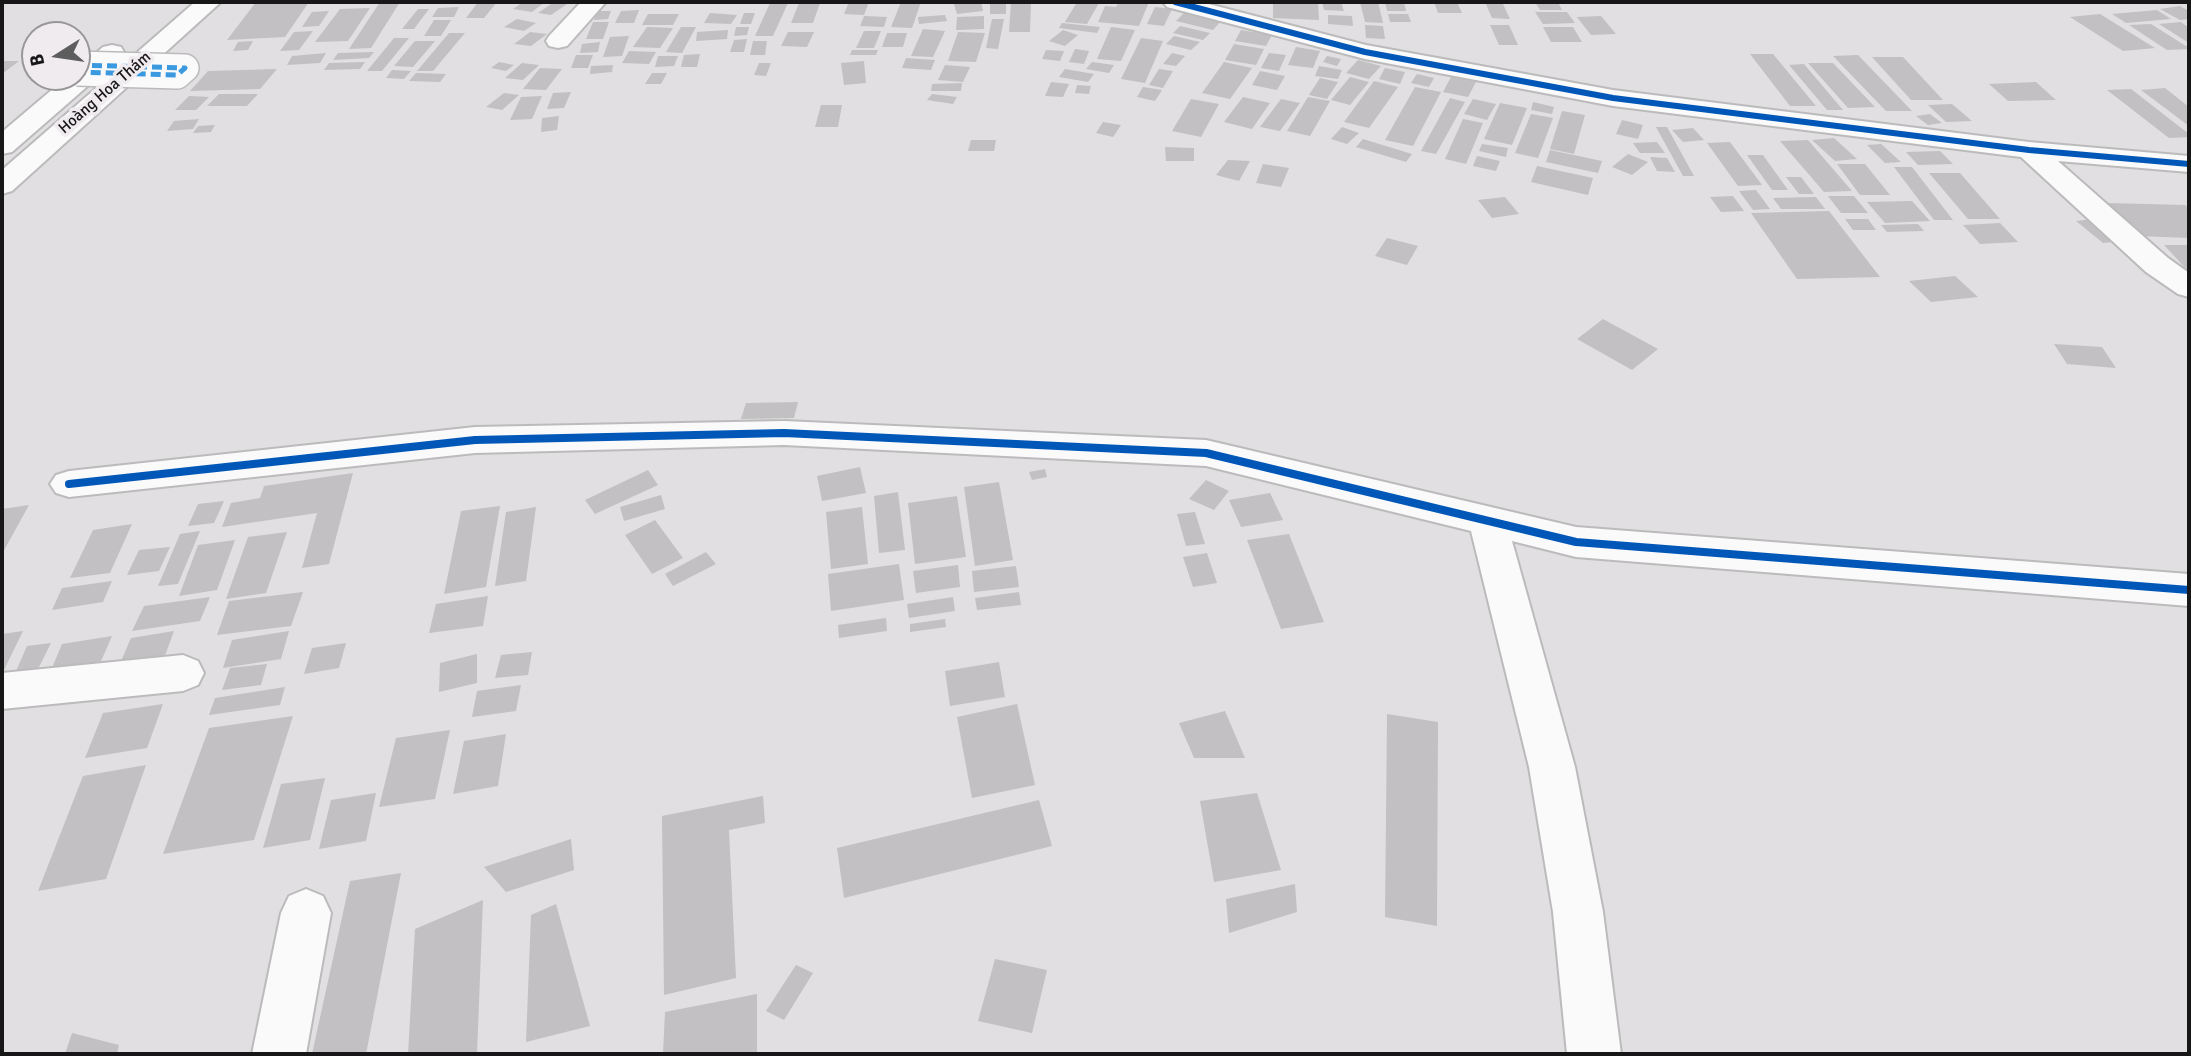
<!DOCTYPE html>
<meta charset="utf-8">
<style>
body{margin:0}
#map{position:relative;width:2191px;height:1056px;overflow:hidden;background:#e1dfe1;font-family:Signika,sans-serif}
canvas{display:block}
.frame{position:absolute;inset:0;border:4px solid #181718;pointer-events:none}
.north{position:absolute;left:21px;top:21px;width:70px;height:70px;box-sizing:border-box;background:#efebef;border:2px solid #999699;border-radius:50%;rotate:258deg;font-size:19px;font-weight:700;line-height:28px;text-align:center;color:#181718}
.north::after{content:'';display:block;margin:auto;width:24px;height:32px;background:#5e5d5e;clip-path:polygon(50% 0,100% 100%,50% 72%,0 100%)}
</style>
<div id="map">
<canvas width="2191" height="1056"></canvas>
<div class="frame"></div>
<div class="north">B</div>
</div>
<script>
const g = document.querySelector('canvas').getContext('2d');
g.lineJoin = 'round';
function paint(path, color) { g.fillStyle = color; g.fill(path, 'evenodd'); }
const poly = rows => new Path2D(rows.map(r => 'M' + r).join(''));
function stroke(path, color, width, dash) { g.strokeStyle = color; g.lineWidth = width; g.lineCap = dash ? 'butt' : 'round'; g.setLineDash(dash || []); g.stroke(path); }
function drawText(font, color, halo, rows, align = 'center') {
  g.font = font + ' Signika,sans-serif'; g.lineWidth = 7; g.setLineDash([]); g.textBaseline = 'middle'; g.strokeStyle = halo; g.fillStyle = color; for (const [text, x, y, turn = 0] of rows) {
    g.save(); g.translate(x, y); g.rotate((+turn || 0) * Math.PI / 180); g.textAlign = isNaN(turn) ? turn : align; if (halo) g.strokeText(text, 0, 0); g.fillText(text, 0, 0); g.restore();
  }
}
paint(poly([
 [256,2,309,2,285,37,227,40],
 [380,2,400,2,371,48,349,49],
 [478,2,497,2,484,18,466,18],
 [523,2,545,2,532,12,513,9],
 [554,2,570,2,551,15,538,13],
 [849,2,869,2,864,15,844,14],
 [901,2,921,2,912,28,891,27],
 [981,2,983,11,957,14,954,4],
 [990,2,1006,2,1006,14,990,14],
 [1011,2,1031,2,1030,32,1009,32],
 [1077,2,1099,3,1087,24,1065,22],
 [1119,2,1149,2,1139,26,1098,22,1105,6,1116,7],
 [1273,2,1318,2,1319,20,1273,18],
 [1322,2,1341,2,1344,11,1324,10],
 [1360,2,1378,2,1383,23,1365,22],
 [1385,2,1404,2,1406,11,1387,11],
 [1434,2,1457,2,1462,13,1438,13],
 [1485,2,1502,2,1510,19,1492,18],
 [1535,2,1558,2,1562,10,1540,10],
 [770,3,788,3,773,36,755,36],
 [799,3,820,3,813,23,791,23],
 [2180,6,2189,11,2189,19,2180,20,2160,9],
 [459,7,454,17,432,17,438,8],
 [1155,7,1172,9,1164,26,1147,24],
 [370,8,348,41,315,42,340,9],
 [418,9,429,9,414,29,402,29],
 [639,10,634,23,615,23,621,11],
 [2157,10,2171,19,2126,23,2112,14],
 [329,11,319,26,302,27,312,12],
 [597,11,611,11,608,19,594,20],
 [1185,12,1221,21,1213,30,1176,21],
 [1535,12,1567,12,1575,23,1543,24],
 [710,13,737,15,731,24,704,23],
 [744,13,755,13,751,24,740,24],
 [648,14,679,14,673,25,642,25],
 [1388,14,1408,14,1411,22,1390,22],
 [2100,14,2155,48,2123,51,2070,17],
 [945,15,947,21,919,24,918,17],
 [1328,15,1352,16,1353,26,1328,24],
 [864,16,887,17,884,27,860,26],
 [984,16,984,29,956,30,957,17],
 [1601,16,1616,34,1591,35,1577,17],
 [517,19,536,23,524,31,504,27],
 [992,19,1004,19,998,49,986,48],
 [434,20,451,20,441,36,424,36],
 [593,22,609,22,603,39,586,39],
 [2181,22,2189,28,2189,43,2159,24],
 [1062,23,1100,27,1097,33,1059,28],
 [2151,24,2189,48,2189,49,2167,50,2129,25],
 [1365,25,1383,26,1385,39,1366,38],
 [1490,25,1509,25,1518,45,1499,45],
 [1180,26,1210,33,1203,40,1173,33],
 [647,27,673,28,660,48,633,47],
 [681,27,696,27,682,53,666,52],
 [736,27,749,27,747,35,734,36],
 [1111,27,1135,30,1121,61,1097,59],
 [1543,27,1573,27,1582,42,1551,42],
 [923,29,945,31,933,57,911,56],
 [728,30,727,39,696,41,697,32],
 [1063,30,1078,35,1065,46,1049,41],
 [1241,30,1272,35,1266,46,1235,41],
 [313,31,299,50,280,51,294,32],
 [864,31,881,31,874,48,856,48],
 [530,32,547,34,531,46,514,44],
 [788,32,814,32,807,47,781,46],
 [958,32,985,33,976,62,948,61],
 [449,33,465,33,433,71,417,71],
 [887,33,907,33,903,47,882,47],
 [629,36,622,56,603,57,610,37],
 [1174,36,1200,42,1191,50,1166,44],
 [394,38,409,38,382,71,367,71],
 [1141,38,1163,41,1145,83,1121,79],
 [747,39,744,52,730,52,734,40],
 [253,41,248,50,233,51,238,42],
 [415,41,435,41,413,67,394,66],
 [753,41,767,41,765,55,750,55],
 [600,42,598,52,580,53,582,44],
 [1234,44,1264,49,1256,65,1225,60],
 [1296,47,1320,51,1313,68,1288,65],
 [1075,49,1089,51,1084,64,1069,62],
 [852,50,878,50,876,55,850,55],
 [1046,50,1064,51,1060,61,1042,59],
 [629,51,656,52,649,64,622,63],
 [374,52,369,58,333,60,338,53],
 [326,53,320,63,287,65,292,56],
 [1172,53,1185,56,1176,66,1163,64],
 [1269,53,1286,55,1279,71,1261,68],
 [700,54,697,67,681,67,684,55],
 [1750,54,1773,54,1816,106,1790,106],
 [576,55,593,55,588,68,571,68],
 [1858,55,1912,111,1886,111,1833,56],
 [658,56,678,56,674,66,655,67],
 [1327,56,1341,59,1337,66,1323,62],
 [1872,57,1903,57,1943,100,1911,100],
 [906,58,935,60,931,70,902,68],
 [1358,60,1381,66,1369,79,1346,73],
 [2,61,19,61,2,74],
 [864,61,866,83,844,85,841,63],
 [365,62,360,69,324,70,329,63],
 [499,62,514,65,506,71,491,68],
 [1092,62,1114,65,1109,73,1086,69],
 [1224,62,1252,68,1230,99,1202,93],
 [522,63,539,65,523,80,505,78],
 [759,63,771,63,766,76,754,75],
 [1808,63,1833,63,1875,107,1848,108],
 [1804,64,1843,110,1827,110,1789,65],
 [613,65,612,72,590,74,591,66],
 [945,65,970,67,963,82,938,80],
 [1319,66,1342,70,1338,79,1315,76],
 [540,68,562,69,546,90,523,89],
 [1385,68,1405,72,1400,84,1379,79],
 [277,69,260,89,190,91,208,71],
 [1065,69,1094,74,1088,82,1059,77],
 [1159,69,1173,71,1163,88,1149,85],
 [392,70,411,71,404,79,386,78],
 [1260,71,1285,76,1277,90,1252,85],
 [416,73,446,74,440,82,409,81],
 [652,73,667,73,661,84,645,84],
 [1417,74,1434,78,1429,87,1411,83],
 [1350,77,1369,82,1350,105,1331,100],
 [1451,77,1476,82,1468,97,1443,92],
 [1320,78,1338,82,1327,99,1309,95],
 [1374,81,1398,87,1369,128,1344,122],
 [1051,82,1069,84,1063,97,1045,96],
 [2036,82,2056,100,2008,101,1989,84],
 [962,83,961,91,931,91,932,84],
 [1077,85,1091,86,1089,94,1075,93],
 [1143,87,1162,90,1155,101,1137,97],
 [1415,87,1441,92,1413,146,1385,140],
 [2165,88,2189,107,2189,126,2141,90],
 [2131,89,2189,134,2189,137,2169,138,2107,90],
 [571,92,564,108,547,109,553,93],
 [504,93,519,95,502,110,486,107],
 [219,94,258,94,247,106,207,106],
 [932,94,957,97,953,104,927,100],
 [189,96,209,97,196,110,175,110],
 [542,96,532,119,510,120,521,97],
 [1243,97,1270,103,1252,129,1224,122],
 [1308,97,1330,101,1310,136,1287,131],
 [1450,98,1465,102,1436,154,1421,151],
 [1191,99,1219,104,1201,137,1172,131],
 [1281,99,1300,103,1280,131,1260,127],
 [1473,99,1496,104,1487,120,1464,114],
 [1533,102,1554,107,1552,114,1531,110],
 [1500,103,1527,108,1512,145,1484,139],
 [1952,104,1972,121,1946,122,1928,105],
 [821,105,842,105,838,127,815,127],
 [1562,111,1585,115,1574,154,1550,149],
 [1531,114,1553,118,1538,158,1515,153],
 [1930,114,1942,123,1928,125,1916,116],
 [559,116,557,130,541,132,542,118],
 [199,119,193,129,167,131,174,121],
 [1463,119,1483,123,1466,164,1445,159],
 [1622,120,1643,125,1638,139,1616,134],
 [1103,122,1121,125,1113,137,1096,133],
 [215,125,211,132,193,133,198,126],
 [1342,127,1359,133,1347,144,1331,139],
 [1656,127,1667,127,1694,176,1683,176],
 [1693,128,1704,140,1683,142,1672,130],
 [1834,138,1857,159,1835,161,1812,140],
 [1363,139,1412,154,1406,162,1356,147],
 [971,140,996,140,994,151,968,151],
 [1808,140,1852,191,1824,192,1780,141],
 [1657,142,1665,153,1640,153,1633,143],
 [1730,142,1762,185,1738,186,1707,143],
 [1482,144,1508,148,1506,157,1479,151],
 [1881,144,1901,162,1885,163,1867,145],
 [1165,147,1194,148,1194,161,1166,161],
 [1550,150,1602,161,1598,173,1546,162],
 [1940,151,1953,164,1918,165,1906,152],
 [1628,154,1648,162,1632,175,1612,167],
 [1747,155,1763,155,1788,190,1772,190],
 [1477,156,1500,161,1496,171,1473,166],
 [1650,157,1667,158,1675,172,1657,171],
 [1228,160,1250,161,1239,181,1216,175],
 [1263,164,1289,168,1281,187,1256,183],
 [1837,164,1865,164,1890,195,1860,195],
 [1537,166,1593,178,1588,195,1531,182],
 [1894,167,1912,167,1953,220,1934,220],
 [1929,173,1960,173,2000,219,1968,219],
 [1786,177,1801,177,1814,194,1799,194],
 [1756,190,1770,209,1753,210,1739,191],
 [1733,196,1744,211,1721,212,1710,197],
 [1828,196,1854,196,1868,213,1841,213],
 [1505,197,1519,214,1492,218,1478,200],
 [1816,197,1825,209,1781,209,1773,198],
 [1912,201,1930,221,1885,223,1867,202],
 [2107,203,2185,205,2189,209,2189,238,2137,236],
 [1829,211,1880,277,1797,279,1751,213],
 [1845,219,1868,219,1876,230,1853,230],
 [2094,219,2122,241,2103,243,2076,221],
 [2000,223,2018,242,1980,244,1963,225],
 [1918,224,1924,231,1887,232,1881,225],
 [1387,238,1418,246,1407,265,1375,256],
 [2164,245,2189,245,2189,272],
 [1955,276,1978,297,1931,302,1909,281],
 [1603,319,1658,349,1632,370,1577,339],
 [2054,344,2102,347,2116,368,2067,364],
 [798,402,794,418,741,419,746,403],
 [860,467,866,493,822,501,817,476],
 [1045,469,1047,477,1032,480,1029,472],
 [648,470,658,485,595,514,585,500],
 [353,473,329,564,302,568,317,513,222,527,231,503,260,498,264,486],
 [1206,480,1229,491,1214,510,1189,499],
 [999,482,1013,560,975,566,964,487],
 [898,492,905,550,879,553,874,496],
 [1270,493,1283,520,1241,527,1229,500],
 [661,495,665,509,624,521,620,507],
 [957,496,966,557,915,564,908,503],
 [224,501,214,523,188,526,198,504],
 [29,505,2,554,2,509],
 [500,506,486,587,444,594,461,511],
 [536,507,526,581,495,586,506,512],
 [862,507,868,564,831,569,826,512],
 [1195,512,1205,544,1186,546,1177,514],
 [655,520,683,558,652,574,625,535],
 [132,524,110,573,70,578,93,530],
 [200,531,178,584,158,586,180,534],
 [287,532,266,593,226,599,248,537],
 [1289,534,1324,622,1281,629,1247,540],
 [235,540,217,590,179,596,198,545],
 [170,547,159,571,127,575,139,550],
 [706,552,716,564,673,586,665,574],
 [1207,553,1217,583,1193,587,1183,557],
 [899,564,904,600,831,611,828,574],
 [958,565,960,587,916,593,913,571],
 [1016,566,1019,587,974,592,972,571],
 [112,581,103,602,52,610,62,588],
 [303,592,291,626,217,635,229,601],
 [1019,592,1021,605,977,610,975,598],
 [488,596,483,626,429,633,436,604],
 [210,597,200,621,132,631,144,606],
 [953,597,955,611,909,618,907,604],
 [886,618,887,631,839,638,838,625],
 [945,619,946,627,910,632,910,624],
 [23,631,2,674,2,634],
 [174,631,163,661,118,668,131,638],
 [289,631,281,659,223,668,232,640],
 [112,636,98,668,49,675,62,644],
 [51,643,35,675,13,678,27,646],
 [346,643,339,668,304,674,312,648],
 [532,652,528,675,495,678,501,655],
 [477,654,477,683,439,692,440,663],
 [999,662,1005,697,950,706,945,671],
 [267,664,261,685,222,690,230,668],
 [521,685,516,711,472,717,477,691],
 [285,687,280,705,209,715,215,698],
 [163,704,147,748,85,758,103,713],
 [1017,704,1035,785,972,798,957,717],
 [1225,711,1245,758,1194,758,1179,723],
 [1387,714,1438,722,1437,926,1385,917],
 [293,716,254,840,163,854,209,728],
 [450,730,435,799,379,807,396,738],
 [506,734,498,786,453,794,464,741],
 [146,765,106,879,38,891,83,776],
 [325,778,310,840,263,848,281,784],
 [376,793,366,841,319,849,331,800],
 [1257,793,1281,870,1214,882,1200,801],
 [763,796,765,823,729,830,736,978,664,995,662,816],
 [1039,800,1052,846,844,898,837,848],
 [571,839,574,870,506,892,484,867],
 [401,873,366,1054,312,1054,350,881],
 [1295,884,1297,912,1229,933,1226,899],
 [483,900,477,1054,408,1054,415,929],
 [556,904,590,1026,526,1042,531,915],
 [995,959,1047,970,1032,1033,978,1021],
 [796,965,813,973,784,1020,766,1011],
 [757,994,757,1054,663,1054,665,1012],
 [72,1033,119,1045,117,1054,65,1054]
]), '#c2c0c2');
const street = poly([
 [581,2,606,2,567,46,558,48,549,46,546,41,549,36,581,2],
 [1163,2,1201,2,1366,45,1613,90,2029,142,2189,156,2189,172,2058,161,2168,258,2189,273,2189,297,2178,294,2146,272,2021,157,1613,106,1365,59,1167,7,1163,2],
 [784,421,1206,440,1576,527,2189,574,2189,606,1576,557,1512,541,1575,767,1603,912,1621,1054,1567,1054,1553,912,1529,767,1471,531,1206,466,784,445,475,453,69,497,56,493,50,484,56,475,69,471,475,427,784,421],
 [183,655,198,661,204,673,198,685,183,691,2,709,2,673,183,655],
 [306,889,323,896,331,913,306,1054,252,1054,281,913,289,896,306,889]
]);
const secondary = poly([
 [195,2,221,2,12,191,2,194,2,170,195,2],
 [112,45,121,47,124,52,121,57,12,152,2,154,2,132,67,77,77,77,77,69,103,47,112,45]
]);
stroke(street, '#bcbbbc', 4);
stroke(secondary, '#bcbbbc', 4);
paint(street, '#fafafa');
paint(secondary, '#fafafa');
const streetBridge = poly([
 [77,65,185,68,177,75,77,72]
]);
stroke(streetBridge, '#bcbbbc', 30, []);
stroke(streetBridge, '#fafafa', 27);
stroke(poly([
 [77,65,185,68,177,75,77,72]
]), '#3b9adf', 5, [10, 5]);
stroke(poly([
 [1175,2,1365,52,1613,98,2029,150,2189,164]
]), '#0057b8', 6);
stroke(poly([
 [69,484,475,440,784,433,1206,453,1576,542,2189,590]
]), '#0057b8', 8);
drawText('16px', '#181718', '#efebef', [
 ["Hoàng Hoa Thám",105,93,-41]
]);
</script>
